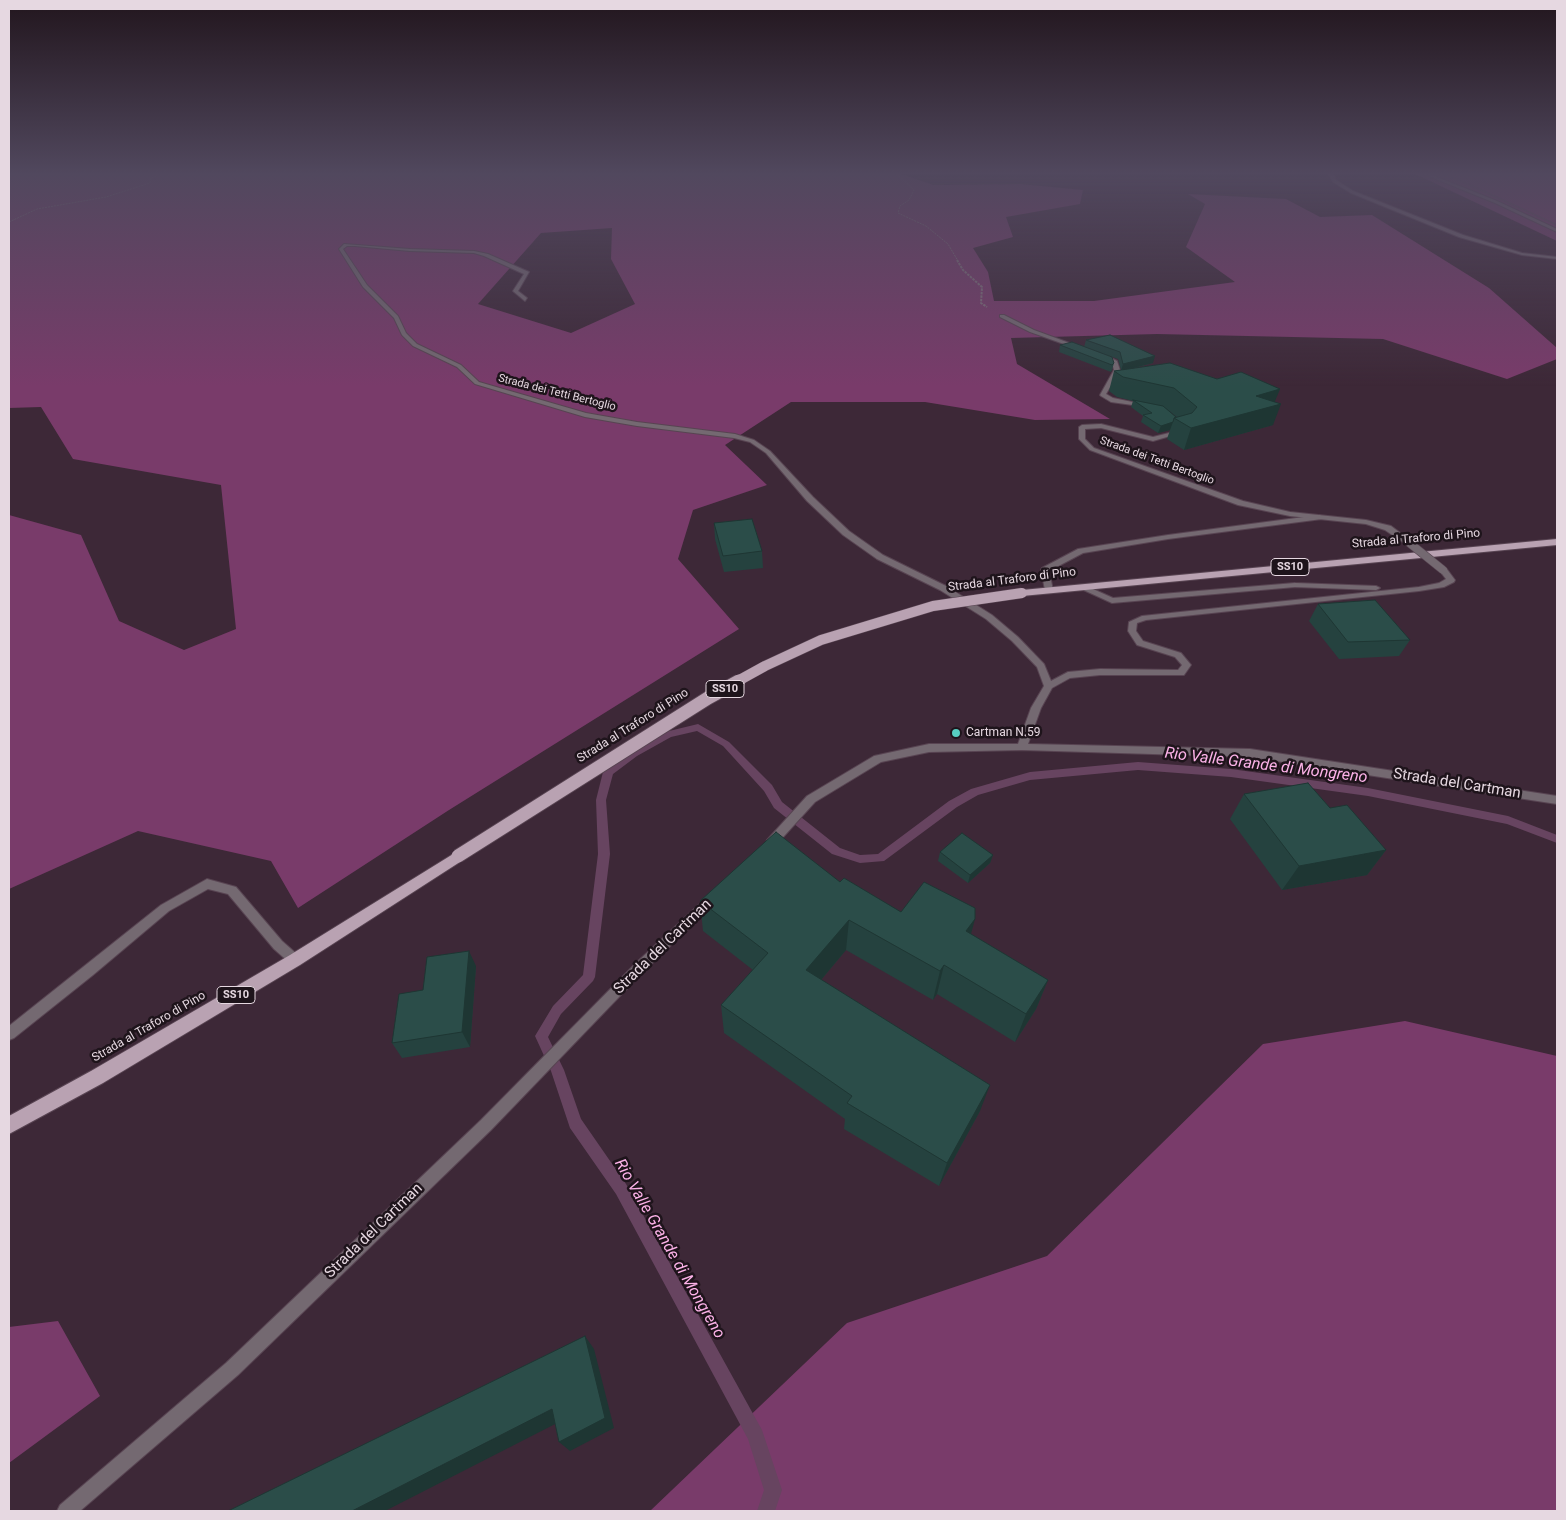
<!DOCTYPE html>
<style>
body{margin:0}
#map{position:relative;width:1566px;height:1520px;overflow:hidden;background:#3d2837;font-family:Roboto,sans-serif}
canvas{display:block}
.frame{position:absolute;inset:0;border:10px solid #e6d8e1;pointer-events:none}
</style>
<div id="map">
<canvas width="1566" height="1520"></canvas>
<div class="frame"></div>
</div>
<script>
const g = document.querySelector('canvas').getContext('2d');
g.lineJoin = 'round';
function paint(path, color) { g.fillStyle = color; g.fill(path, 'evenodd'); }
const poly = rows => new Path2D(rows.map(r => 'M' + r).join(''));
function stroke(path, color, width, dash) { g.strokeStyle = color; g.lineWidth = width; g.lineCap = dash ? 'butt' : 'round'; g.setLineDash(dash || []); g.stroke(path); }
function drawText(font, color, halo, rows, align = 'center') {
  g.font = font + ' Roboto,sans-serif'; g.lineWidth = 5; g.setLineDash([]); g.textBaseline = 'middle'; g.strokeStyle = halo; g.fillStyle = color; for (const [text, x, y, turn = 0] of rows) {
    g.save(); g.translate(x, y); g.rotate((+turn || 0) * Math.PI / 180); g.textAlign = isNaN(turn) ? turn : align; if (halo) g.strokeText(text, 0, 0); g.fillText(text, 0, 0); g.restore();
  }
}
paint(poly([
 [9,173,898,173,934,185,1021,184,1083,190,1080,204,1006,217,1013,237,973,248,988,272,994,301,1094,301,1235,282,1186,247,1205,204,1188,194,1286,199,1320,217,1372,215,1489,288,1557,348,1557,359,1507,379,1383,339,1157,334,1011,338,1017,364,1110,419,1035,420,925,402,791,402,725,445,767,485,693,510,678,559,739,629,449,810,298,908,271,861,138,831,9,889,9,515,81,535,119,621,184,650,236,629,221,485,73,459,41,407,9,408],
 [612,228,611,259,635,304,571,333,478,304,541,233],
 [1413,173,1557,173,1557,241],
 [1405,1021,1557,1056,1557,1511,650,1511,847,1323,1047,1256,1263,1044],
 [58,1321,100,1396,9,1463,9,1327]
]), '#793b6a');
paint(poly([
 [1447,173,1557,224,1557,226,1441,173,1447,173],
 [698,724,729,742,772,785,782,802,840,848,860,855,878,854,949,801,971,789,1030,772,1138,762,1231,769,1368,788,1508,816,1557,835,1557,843,1507,824,1368,796,1231,777,1138,770,1030,780,978,795,957,807,884,861,860,863,832,854,774,808,764,791,723,746,697,731,671,737,637,756,613,774,606,800,610,854,595,977,593,981,561,1014,548,1037,564,1070,581,1119,626,1184,762,1430,782,1490,775,1511,757,1511,764,1490,748,1439,616,1194,570,1128,551,1071,535,1036,553,1006,583,975,598,854,596,800,603,772,629,750,665,732,698,724]
]), '#674460');
const lane = poly([
 [1319,515,1323,517,1322,519,1168,539,1083,553,1049,571,1053,590,1049,592,1045,590,1041,570,1042,568,1078,549,1168,535,1319,515],
 [207,879,236,887,282,941,299,956,301,960,299,964,295,965,291,964,274,949,228,894,208,889,169,911,93,975,14,1038,9,1040,9,1026,161,905,207,879]
]);
const street = poly([
 [1328,173,1332,173,1336,180,1353,191,1463,235,1522,253,1557,257,1557,259,1522,255,1459,237,1351,193,1333,182,1328,173],
 [1421,173,1427,173,1497,201,1557,229,1557,232,1495,203,1421,173],
 [344,244,410,249,474,251,488,254,529,272,518,291,527,298,525,301,513,291,524,274,484,256,474,253,410,251,355,246,347,246,343,249,367,285,398,316,406,333,417,344,461,365,479,382,586,413,637,422,735,434,754,440,770,451,813,497,849,531,883,555,946,586,992,615,1018,637,1044,664,1051,681,1068,672,1100,669,1178,670,1182,665,1175,657,1137,645,1128,631,1129,622,1142,616,1419,587,1439,583,1446,579,1439,570,1443,568,1446,568,1455,580,1454,582,1444,587,1419,591,1146,620,1137,623,1136,631,1143,641,1181,653,1191,665,1184,675,1100,675,1070,678,1052,688,1041,708,1028,744,1250,749,1557,796,1557,804,1250,757,1022,750,929,752,881,762,815,802,775,846,771,847,767,846,766,843,767,840,807,796,874,756,929,744,1018,744,1031,708,1044,686,1037,667,1012,641,986,619,940,590,877,559,843,535,807,501,766,453,750,442,734,438,637,426,585,417,475,384,457,367,413,346,402,335,394,318,363,287,339,249,344,244],
 [1000,315,1004,315,1034,330,1083,348,1078,349,1030,332,1000,317,1000,315],
 [1103,354,1117,361,1120,370,1106,394,1113,398,1147,405,1147,407,1111,402,1101,396,1100,395,1114,370,1112,363,1101,357,1100,356,1103,354],
 [1101,424,1153,437,1181,430,1184,432,1153,441,1101,428,1085,429,1085,439,1094,448,1243,501,1290,512,1366,520,1391,526,1411,541,1410,543,1404,543,1385,530,1366,524,1290,516,1238,505,1090,450,1079,439,1079,427,1082,425,1101,424],
 [1295,583,1376,586,1380,588,1376,590,1295,587,1112,603,1077,587,1081,585,1084,585,1113,598,1295,583],
 [710,896,714,898,716,901,714,904,644,971,491,1130,238,1375,80,1511,57,1511,60,1505,226,1363,481,1120,636,963,706,898,710,896]
]);
const primary = poly([
 [1557,539,1557,545,1022,596,1017,593,1022,590,1557,539],
 [458,851,463,852,465,856,463,860,300,965,103,1083,9,1134,9,1116,91,1071,290,955,458,851]
]);
stroke(lane, '#584452', 2);
stroke(street, '#584452', 2);
stroke(primary, '#584452', 2);
stroke(poly([
 [896,173,914,190,909,200,900,206,898,213,926,226,948,244,958,261],
 [9,222,37,209,106,197,150,183,151,178,164,173]
]), '#83717d', 1, [2, 1]);
stroke(poly([
 [957,260,963,270,982,287,981,303,987,307]
]), '#83717d', 2, [2.5, 1]);
paint(lane, '#746971');
paint(street, '#746971');
paint(primary, '#b9a2b2');
const streetBridge = poly([
 [1407,541,1443,570]
]);
const primaryBridgeFar1 = poly([
 [736,682,765,666,821,640,933,606,1022,593]
]);
const primaryBridge = poly([
 [458,856,708,698,739,681]
]);
stroke(streetBridge, '#584452', 9, []);
stroke(primaryBridgeFar1, '#584452', 11, []);
stroke(primaryBridge, '#584452', 15, []);
stroke(streetBridge, '#746971', 8);
stroke(primaryBridgeFar1, '#b9a2b2', 10);
stroke(primaryBridge, '#b9a2b2', 13);
paint(poly([
 [1086,340,1153,363,1131,369,1217,379,1280,389,1274,402,1273,425,1184,450,1167,439,1170,430,1158,433,1141,422,1143,416,1131,407,1133,401,1117,397,1109,391,1114,371,1121,370,1118,359,1084,347],
 [1166,408,1167,409,1177,417,1176,417],
 [1060,345,1114,363,1112,370,1111,372,1059,352],
 [714,523,762,551,763,568,724,572,715,539],
 [1318,604,1410,640,1399,656,1339,659,1309,621],
 [1244,794,1330,808,1386,850,1367,875,1282,890,1230,819],
 [940,852,993,855,990,863,968,883,938,861],
 [840,882,901,912,971,934,1048,980,1036,1009,1015,1042,937,994,933,1000,846,950,821,980,980,1111,939,1186,844,1129,845,1119,724,1033,721,1005,753,970,703,931,700,901],
 [476,966,470,1047,402,1058,392,1043,423,990]
]), '#25423f');
paint(poly([
 [1155,356,1153,363,1121,371,1123,364],
 [1280,389,1273,406,1281,404,1273,425,1184,450,1191,428,1256,396],
 [1173,422,1170,430,1158,433,1161,426],
 [1386,850,1367,875,1282,890,1299,866],
 [993,855,990,863,968,883,970,875],
 [975,919,967,949,966,931],
 [849,920,846,950,805,999,806,970],
 [469,951,476,966,470,1047,462,1032],
 [944,965,937,994,933,1000,940,971],
 [1048,980,1036,1009,1015,1042,1026,1014],
 [990,1085,980,1111,939,1186,947,1163],
 [585,1336,594,1349,614,1428,570,1451,559,1442],
 [552,1409,563,1420,385,1511,352,1511]
]), '#1e3633');
const building = poly([
 [1110,335,1155,356,1123,364,1120,352,1086,340,1110,335],
 [1072,342,1112,357,1114,363,1112,365,1060,345,1072,342],
 [1170,363,1217,379,1241,372,1280,389,1256,396,1281,404,1191,428,1174,418,1192,413,1197,407,1174,388,1123,377,1114,371,1170,363],
 [1133,400,1163,406,1176,417,1174,418,1173,422,1161,426,1143,415,1152,413,1133,400],
 [752,519,762,551,723,556,714,523,752,519],
 [1375,600,1410,640,1348,642,1318,604,1375,600],
 [1308,783,1330,808,1347,805,1386,850,1299,866,1244,794,1308,783],
 [776,832,840,882,844,878,901,912,924,882,975,908,975,919,966,931,1048,980,1026,1014,944,965,940,971,849,920,806,970,990,1085,947,1163,847,1103,852,1096,721,1005,768,953,700,901,776,832],
 [962,833,993,855,970,875,940,852,962,833],
 [469,951,462,1032,392,1043,399,994,423,990,427,957,469,951],
 [585,1336,605,1418,559,1442,552,1409,352,1511,228,1511,585,1336]
]);
paint(building, '#2b4d49');
stroke(building, '#1e3633', 1);
const sky = g.createLinearGradient(0, 0, 0, 386);
sky.addColorStop(0, '#22161e');
sky.addColorStop(0.45, '#51485e');
sky.addColorStop(1, '#51485e00');
g.fillStyle = sky;
g.fillRect(0, 0, 1566, 386);
for (const [x, y, r, color] of [
 [956,733,5,"#57cec2"]
]) { const dot = new Path2D(); dot.arc(x, y, r, 0, 2 * Math.PI); g.fillStyle = color; g.fill(dot); stroke(dot, '#1e141b', 2); }
drawText('11px', '#e6d8e1', '#1e141b', [
 ["Strada dei Tetti Bertoglio",557,393,14],
 ["Strada dei Tetti Bertoglio",1157,461,20]
]);
for (const [x, y, w] of [
 [1290,567,38],
 [725,689,38],
 [236,995,38]
]) { const box = new Path2D(); box.roundRect(x - w / 2, y - 8.5, w, 17, 4); g.fillStyle = '#1e141b'; g.fill(box); stroke(box, '#e6d8e1', 1); }
drawText('bold 11px', '#e6d8e1', null, [
 ["SS10",1290,567],
 ["SS10",725,689],
 ["SS10",236,995]
]);
drawText('12px', '#e6d8e1', '#1e141b', [
 ["Strada al Traforo di Pino",1416,539,-5],
 ["Strada al Traforo di Pino",1012,580,-7],
 ["Strada al Traforo di Pino",633,726,-32],
 ["Strada al Traforo di Pino",149,1027,-30]
]);
drawText('12px', '#e6d8e1', '#1e141b', [
 ["Cartman N.59",966,733]
], 'left');
drawText('15px', '#e6d8e1', '#1e141b', [
 ["Strada del Cartman",1457,784,9],
 ["Strada del Cartman",663,947,-44],
 ["Strada del Cartman",374,1231,-44]
]);
drawText('italic 16px', '#fcb2e8', '#1e141b', [
 ["Rio Valle Grande di Mongreno",1266,766,7],
 ["Rio Valle Grande di Mongreno",669,1249,60]
]);
</script>
